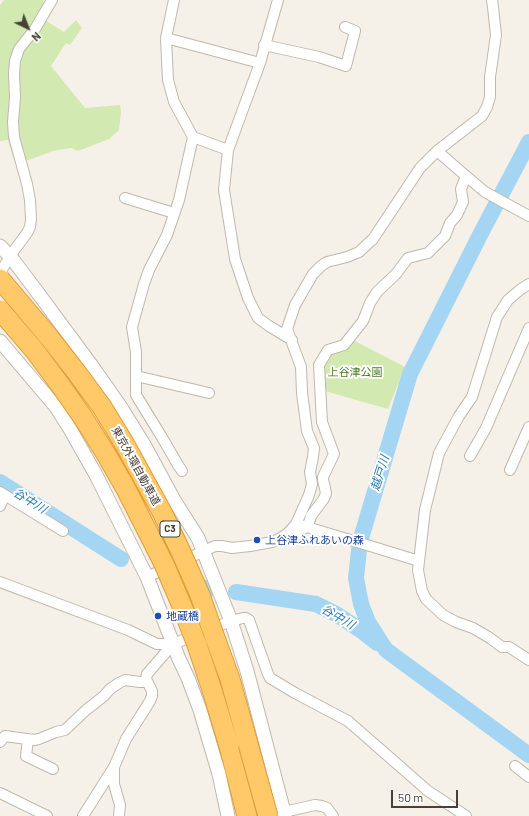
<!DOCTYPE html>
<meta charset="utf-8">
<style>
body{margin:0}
#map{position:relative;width:529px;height:816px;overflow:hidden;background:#f5f1e9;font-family:Barlow,sans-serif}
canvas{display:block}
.north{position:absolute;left:8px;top:8px;width:40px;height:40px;-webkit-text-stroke:3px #fff;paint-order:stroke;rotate:137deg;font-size:11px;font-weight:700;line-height:16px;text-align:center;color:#494137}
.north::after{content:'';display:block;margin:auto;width:14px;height:18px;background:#494137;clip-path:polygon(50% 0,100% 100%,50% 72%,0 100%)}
.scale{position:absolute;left:391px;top:790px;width:67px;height:18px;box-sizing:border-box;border:2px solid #494137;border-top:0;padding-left:5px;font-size:12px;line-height:14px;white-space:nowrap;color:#494137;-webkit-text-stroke:3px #fff;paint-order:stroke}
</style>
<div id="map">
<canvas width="529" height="816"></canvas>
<div class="north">N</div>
<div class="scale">50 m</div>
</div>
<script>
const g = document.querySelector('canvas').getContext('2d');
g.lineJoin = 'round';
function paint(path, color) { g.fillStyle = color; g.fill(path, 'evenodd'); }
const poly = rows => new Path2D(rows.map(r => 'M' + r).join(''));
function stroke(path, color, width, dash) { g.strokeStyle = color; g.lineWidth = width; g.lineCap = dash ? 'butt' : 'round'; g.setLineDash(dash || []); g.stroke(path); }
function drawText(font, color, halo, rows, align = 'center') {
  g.font = font + ' Barlow,"Noto Sans JP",sans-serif'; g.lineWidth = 4; g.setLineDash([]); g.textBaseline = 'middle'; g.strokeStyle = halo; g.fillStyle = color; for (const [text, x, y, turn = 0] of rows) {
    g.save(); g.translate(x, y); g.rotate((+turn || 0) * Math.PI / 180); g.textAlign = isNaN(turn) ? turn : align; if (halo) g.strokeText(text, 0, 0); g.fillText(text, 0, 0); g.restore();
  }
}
paint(poly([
 [4,0,43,0,53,8,45,20,64,32,76,20,82,28,70,45,66,43,51,66,85,108,120,105,121,112,119,130,109,139,78,151,71,148,53,151,26,161,13,157,8,140,0,141,0,5],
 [351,339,405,367,388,409,325,391,320,370,331,351]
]), '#d2eab1');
stroke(poly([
 [529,142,481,233,410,374,362,535,359,550,356,578,361,604,368,622,386,650,529,755],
 [0,482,121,559],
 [165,574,190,584,210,589],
 [236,592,316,604,336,614,362,631,377,643]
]), '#a4d5f3', 16);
const minor = poly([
 [174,0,166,38,168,80,174,102,193,137,228,150],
 [278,0,260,63,228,150,224,190,235,259,248,298,258,318,269,326,292,340],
 [166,38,260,63],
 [264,45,319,57,346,66,355,31,345,27],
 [437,151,466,176,485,192,529,216],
 [125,198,174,213],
 [0,273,10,256,27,233,30,227,31,219,30,200,27,184,14,137,13,122,15,97,14,74,15,61,19,49,35,29,52,0],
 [529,284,521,289,508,300,497,317,472,397,459,416,439,453,425,510,418,570,422,591,426,599,443,615,456,622,473,628,490,638,502,647,509,647,529,660],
 [136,376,209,393],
 [470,456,486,428,529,328],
 [510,470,529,427],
 [182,471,178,465,163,439,136,395,136,352,132,327,144,284,149,270,167,235,179,200,193,137],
 [0,492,63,531],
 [0,506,5,495],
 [300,525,367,545,419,561],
 [293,538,309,523,311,516,323,500,326,494,325,488,323,480,323,477,334,454,322,422,319,365,328,350,344,345,363,321,370,303,377,292,396,274,408,258,428,253,445,236,450,223,457,215,463,202,461,189,466,176],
 [147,577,215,546,222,546,232,548,250,546,272,542,281,538,288,533,296,524,309,495,312,484,310,472,313,457,314,448,307,431,302,393,301,367,287,329,295,305,313,274,321,266,327,262,347,257,359,252,373,239,420,168,437,151,482,116,487,107,490,97,490,77,496,35,493,7,492,0],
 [0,582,128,630,157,644,173,644,231,621,243,618,246,618,249,620,268,674,270,678,295,693,348,721,428,791,466,816],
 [28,739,26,756,53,769],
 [0,742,5,736,34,740,39,739,56,732,65,730,86,710,104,696,110,689,119,683,125,680,140,682,147,682],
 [515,766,529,777],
 [114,767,114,784,120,805,119,816],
 [0,793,47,816],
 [284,812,315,805,322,806,327,808,333,816],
 [83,816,114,767,126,739,150,701,152,696,152,691,146,679,147,674,173,644]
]);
const tertiary = poly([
 [0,246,10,256,35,289,92,366,120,406,146,448,174,500,198,538,231,621,247,671,285,816],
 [0,341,56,407,70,429,96,475,147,577,179,659,188,678,200,710,219,774,228,816]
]);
const motorway = poly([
 [229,746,247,816]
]);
stroke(minor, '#c1b8ab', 12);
stroke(tertiary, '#c1b8ab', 15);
stroke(motorway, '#e29d35', 21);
stroke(minor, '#fff', 10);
stroke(tertiary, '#fff', 13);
stroke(motorway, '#ffc869', 19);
const motorwayBridge = poly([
 [0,279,49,337,77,373,102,407,124,443,163,514,181,552,200,595,214,635,230,679,245,733,268,816],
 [0,310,35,351,61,386,84,419,106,454,126,489,164,564,182,606,197,645,212,690,229,746]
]);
stroke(motorwayBridge, '#e29d35', 21, []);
stroke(motorwayBridge, '#ffc869', 19);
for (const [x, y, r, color] of [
 [257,540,4,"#1a4fb4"],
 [158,616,4,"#1a4fb4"]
]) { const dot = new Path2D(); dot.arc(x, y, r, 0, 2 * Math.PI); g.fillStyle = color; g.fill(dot); stroke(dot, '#fff', 1.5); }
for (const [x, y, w] of [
 [170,529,20]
]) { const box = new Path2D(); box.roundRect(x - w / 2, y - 8, w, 16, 3); g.fillStyle = '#fff'; g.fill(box); stroke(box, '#494137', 1); }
drawText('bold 10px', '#494137', null, [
 ["C3",170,529]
]);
drawText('11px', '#4b7d28', '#fff', [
 ["上谷津公園",355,372]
]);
drawText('11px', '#494137', '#fff', [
 ["東京外環自動車道",136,466,61]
]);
drawText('11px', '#164399', '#fff', [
 ["上谷津ふれあいの森",265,540],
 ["地蔵橋",166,616]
], 'left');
drawText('italic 12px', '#2b7cb0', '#fff', [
 ["越戸川",380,473,-73],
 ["谷中川",30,501,32],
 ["谷中川",338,617,30]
]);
</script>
